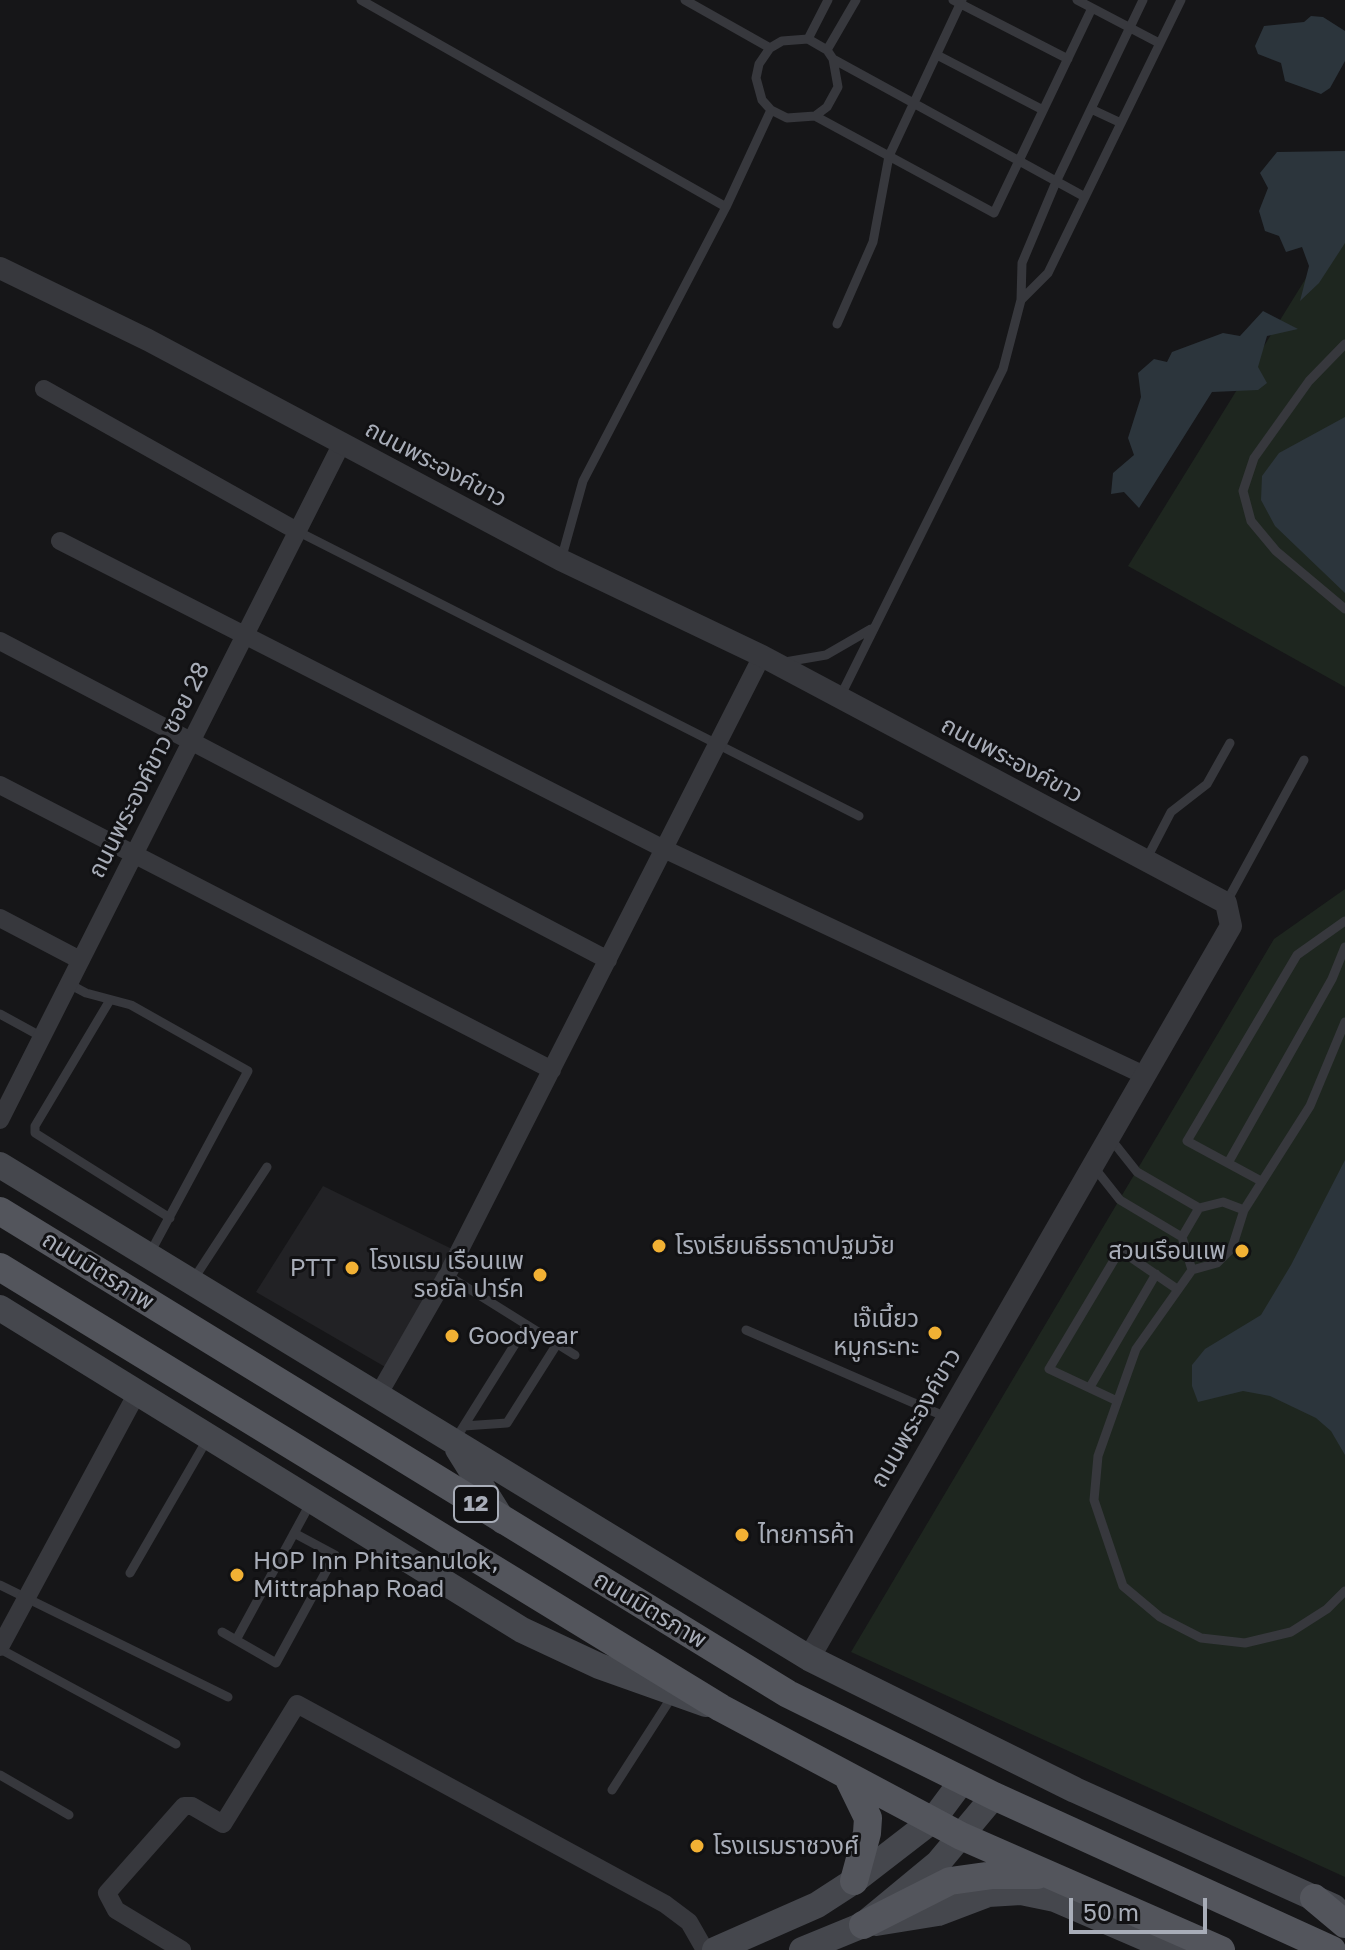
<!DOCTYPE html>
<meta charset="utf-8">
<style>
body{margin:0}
#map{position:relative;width:1345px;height:1950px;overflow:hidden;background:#161618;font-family:"Golos Text",sans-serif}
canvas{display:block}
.scale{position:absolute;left:1069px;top:1898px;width:138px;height:36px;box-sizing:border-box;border:4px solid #a8adb8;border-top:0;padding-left:10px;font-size:24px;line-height:28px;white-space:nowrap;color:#a8adb8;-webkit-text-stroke:6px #111113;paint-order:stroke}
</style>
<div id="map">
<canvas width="1345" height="1950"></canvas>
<div class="scale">50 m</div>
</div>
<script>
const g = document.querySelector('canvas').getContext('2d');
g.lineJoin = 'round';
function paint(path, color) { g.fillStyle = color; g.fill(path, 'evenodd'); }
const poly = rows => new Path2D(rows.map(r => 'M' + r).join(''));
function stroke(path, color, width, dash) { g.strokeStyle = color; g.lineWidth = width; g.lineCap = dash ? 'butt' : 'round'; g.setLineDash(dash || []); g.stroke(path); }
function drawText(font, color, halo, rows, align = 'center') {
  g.font = font + ' "Golos Text","Noto Sans Thai",sans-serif'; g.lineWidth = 6; g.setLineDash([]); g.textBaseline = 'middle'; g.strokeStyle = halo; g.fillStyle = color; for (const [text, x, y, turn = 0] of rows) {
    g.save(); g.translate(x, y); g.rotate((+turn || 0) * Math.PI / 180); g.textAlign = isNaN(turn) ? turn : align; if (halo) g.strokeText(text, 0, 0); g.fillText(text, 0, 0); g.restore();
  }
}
paint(poly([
 [323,1186,452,1249,387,1368,256,1292]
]), '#222225');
paint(poly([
 [1345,215,1345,687,1128,566],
 [1345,889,1345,1877,851,1652,1274,939]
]), '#1e261f');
paint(poly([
 [1311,16,1323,17,1345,31,1345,61,1330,88,1321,94,1285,81,1281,63,1258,54,1255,46,1264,26,1304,22],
 [1345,151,1345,243,1319,283,1300,301,1309,266,1302,247,1286,252,1279,236,1265,231,1259,211,1268,188,1260,173,1277,152],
 [1263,311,1298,329,1267,336,1258,367,1267,383,1258,390,1212,392,1139,508,1124,492,1111,494,1113,473,1134,455,1128,438,1141,397,1138,373,1154,359,1167,362,1172,352,1223,333,1240,336],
 [1345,417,1345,593,1275,526,1261,500,1262,476,1279,453],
 [1345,1160,1345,1455,1331,1431,1316,1418,1270,1396,1243,1391,1198,1402,1192,1386,1192,1365,1205,1349,1261,1315,1291,1265]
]), '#2c353c');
stroke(poly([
 [361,0,726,207],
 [685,0,770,48],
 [953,0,1068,59],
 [1077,0,1159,43],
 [808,39,828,0],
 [827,50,856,0],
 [937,55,1043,110],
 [833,59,1085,197],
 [1091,109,1121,123],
 [815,116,827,107,838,87,833,59,827,50,808,39,782,41,770,48,759,64,756,78,762,100,771,110,787,118,815,116,994,213,1092,8],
 [1021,300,1048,273,1181,0],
 [837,324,873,242,889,156,962,0],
 [1345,344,1309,381,1254,458,1243,491,1251,521,1276,551,1345,609],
 [297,531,859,816],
 [561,560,583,481,726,207,771,110],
 [785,662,826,655,871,629],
 [840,697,1003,369,1021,300,1022,263,1056,182,1143,0],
 [1146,860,1171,812,1207,784,1230,743],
 [1226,903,1304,760],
 [69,984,86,993,131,1005,248,1071,150,1253],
 [110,1000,35,1126,35,1133,170,1218],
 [0,1014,42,1037],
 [1345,1022,1310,1106,1244,1210,1232,1248,1217,1263,1192,1270,1136,1349,1098,1456,1094,1500,1123,1586,1160,1617,1201,1638,1245,1643,1291,1632,1327,1609,1345,1591],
 [1110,1138,1137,1172,1199,1208],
 [1228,1163,1332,979,1345,947],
 [1093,1166,1120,1200,1182,1237],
 [1261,1181,1187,1141,1297,955,1345,921],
 [1192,1270,1182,1237,1199,1208,1223,1202,1244,1210],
 [447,1275,575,1355],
 [193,1280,267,1167],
 [746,1330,946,1417],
 [1090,1387,1156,1274],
 [1115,1400,1049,1369,1120,1250,1177,1289],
 [464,1426,507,1423,557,1344],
 [455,1440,527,1325],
 [130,1573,208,1438],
 [0,1585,228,1697],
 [222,1632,276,1663,335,1555,294,1533],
 [236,1640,311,1502],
 [0,1649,176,1744],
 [0,1775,69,1815],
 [612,1790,673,1695]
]), '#37383d', 9);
stroke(poly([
 [44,389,297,531],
 [60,541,664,849,1146,1076],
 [0,641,608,960],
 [0,785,552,1070],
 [0,918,80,960],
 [0,1120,342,443],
 [377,1397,447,1275,762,656],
 [0,1647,137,1393],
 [182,1950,116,1910,107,1893,184,1806,192,1806,223,1824,297,1704,665,1904,689,1922,705,1950]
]), '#37383d', 18);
stroke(poly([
 [0,268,148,340,561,560,762,656,1226,903,1231,926,809,1658]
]), '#37383d', 22);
stroke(poly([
 [0,1165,809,1658,1075,1790,1334,1907],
 [0,1308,522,1630,599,1666,706,1704],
 [458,1449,503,1521],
 [876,1923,938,1913,988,1894,1021,1892,1055,1899,1173,1950],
 [715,1950,817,1905,854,1881,933,1820,962,1781],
 [802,1950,863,1925,938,1863,994,1796]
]), '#45474d', 26);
stroke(poly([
 [0,1211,788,1694,994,1796,1332,1950],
 [0,1267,721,1708,961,1836,1221,1950],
 [849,1779,868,1818,867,1833,854,1881],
 [1314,1898,1345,1924],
 [863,1925,950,1881,993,1875,1037,1875]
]), '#53555c', 28);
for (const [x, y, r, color] of [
 [659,1246,8,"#f2b134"],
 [1242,1251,8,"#f2b134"],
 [352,1268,8,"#f2b134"],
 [540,1275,8,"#f2b134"],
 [935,1333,8,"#f2b134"],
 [452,1336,8,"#f2b134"],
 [742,1535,8,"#f2b134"],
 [237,1575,8,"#f2b134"],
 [697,1846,8,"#f2b134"]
]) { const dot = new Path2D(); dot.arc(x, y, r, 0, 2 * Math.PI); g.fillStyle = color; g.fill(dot); stroke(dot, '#111113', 3); }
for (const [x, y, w] of [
 [476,1504,44]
]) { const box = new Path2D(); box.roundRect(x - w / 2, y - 18, w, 36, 6); g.fillStyle = '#111113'; g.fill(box); stroke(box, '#a8adb8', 2); }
drawText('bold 22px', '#a8adb8', null, [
 ["12",476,1504]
]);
drawText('24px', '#a8adb8', '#111113', [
 ["ถนนพระองค์ขาว",436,464,28],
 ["ถนนพระองค์ขาว",1012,760,28],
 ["ถนนพระองค์ขาว ซอย 28",149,770,-63],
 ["ถนนมิตรภาพ",98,1271,32],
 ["ถนนพระองค์ขาว",916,1418,-60],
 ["ถนนมิตรภาพ",650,1610,31]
]);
drawText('24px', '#a8adb8', '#111113', [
 ["โรงเรียนธีรธาดาปฐมวัย",675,1246],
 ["สวนเรึอนเเพ",1226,1251,"right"],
 ["โรงแรม เรือนแพ",524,1261,"right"],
 ["รอยัล ปาร์ค",524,1289,"right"],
 ["PTT",336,1268,"right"],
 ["เจ๊เนี้ยว",919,1319,"right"],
 ["หมูกระทะ",919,1347,"right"],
 ["Goodyear",468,1336],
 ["ไทยการค้า",758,1535],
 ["HOP Inn Phitsanulok,",253,1561],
 ["Mittraphap Road",253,1589],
 ["โรงแรมราชวงศ์",713,1846]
], 'left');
</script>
